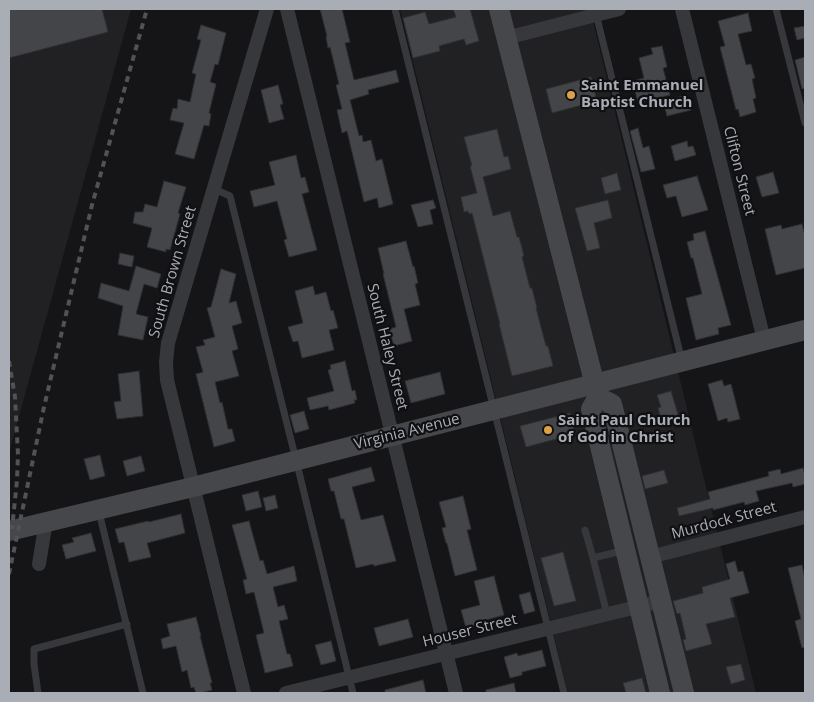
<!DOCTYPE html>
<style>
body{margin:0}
#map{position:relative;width:814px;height:702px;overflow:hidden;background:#151517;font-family:"Open Sans",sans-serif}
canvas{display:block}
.frame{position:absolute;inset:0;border:10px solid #a9adb5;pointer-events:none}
</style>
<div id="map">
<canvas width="814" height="702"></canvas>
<div class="frame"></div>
</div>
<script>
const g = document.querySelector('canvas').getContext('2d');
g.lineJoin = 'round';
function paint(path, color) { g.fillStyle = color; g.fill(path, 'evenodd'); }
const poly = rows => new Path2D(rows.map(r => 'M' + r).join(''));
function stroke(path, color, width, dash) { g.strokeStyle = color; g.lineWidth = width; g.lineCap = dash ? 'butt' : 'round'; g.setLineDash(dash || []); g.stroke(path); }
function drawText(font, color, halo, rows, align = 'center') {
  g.font = font + ' "Open Sans",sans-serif'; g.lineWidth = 4.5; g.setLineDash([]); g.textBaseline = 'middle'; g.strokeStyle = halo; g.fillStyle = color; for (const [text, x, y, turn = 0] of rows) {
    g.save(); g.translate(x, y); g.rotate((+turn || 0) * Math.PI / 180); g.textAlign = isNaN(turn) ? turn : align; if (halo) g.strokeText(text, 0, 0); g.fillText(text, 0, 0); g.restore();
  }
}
paint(poly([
 [9,9,131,9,9,453],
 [400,9,590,9,756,693,568,693]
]), '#212124');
const building = poly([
 [9,9,102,9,108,32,9,58,9,9],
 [320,9,342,9,350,42,345,43,354,80,396,70,399,82,368,90,369,94,350,100,359,136,362,135,363,142,371,140,376,161,382,159,393,204,379,208,377,198,364,202,347,131,342,133,337,110,342,109,336,85,339,84,330,47,328,48,326,37,327,36,320,9],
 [453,9,470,9,479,41,466,45,464,39,439,46,440,51,413,58,403,18,425,12,429,24,456,17,453,9],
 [748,13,752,31,738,34,746,65,751,64,755,78,752,79,756,98,753,99,756,112,740,117,738,109,736,110,720,47,725,46,718,21,748,13],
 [201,25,226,33,218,65,215,64,210,82,216,84,209,113,211,114,209,126,204,125,194,159,175,154,184,123,170,120,173,108,177,109,178,99,190,102,196,74,192,73,201,40,197,39,201,25],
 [805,26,805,38,797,40,794,28,805,26],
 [662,46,667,67,663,68,670,95,638,103,633,81,644,78,639,58,653,54,651,48,662,46],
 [805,57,805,88,802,89,795,60,805,57],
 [591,77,597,101,552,113,546,89,591,77],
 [278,85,283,104,280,105,284,119,269,123,261,90,278,85],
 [687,95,691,110,667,116,663,101,687,95],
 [638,128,643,148,649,146,655,169,641,172,630,131,638,128],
 [497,129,504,157,508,156,511,169,483,177,493,216,510,211,517,237,519,237,524,256,522,257,530,288,532,288,537,308,536,308,546,346,548,346,553,366,512,376,499,324,500,324,472,213,469,214,468,211,464,212,461,197,477,193,470,166,472,166,464,137,497,129],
 [687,141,688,147,693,146,696,155,675,161,671,146,687,141],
 [296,155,301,178,305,177,309,192,302,194,317,250,289,257,284,240,287,239,277,201,254,207,250,191,275,185,269,162,296,155],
 [773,172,779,193,762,197,756,177,773,172],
 [617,173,621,190,605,194,601,178,617,173],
 [697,176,708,210,682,217,676,196,667,198,663,185,697,176],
 [164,181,186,187,178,213,180,214,170,250,166,249,166,252,147,247,152,228,133,223,135,212,143,212,145,204,157,207,164,181],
 [433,200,436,208,430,210,433,224,418,227,411,205,433,200],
 [608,200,612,218,594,223,600,248,587,251,575,208,608,200],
 [802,224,805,236,805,268,776,275,765,229,781,225,782,229,802,224],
 [705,231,731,325,718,328,719,334,696,340,686,298,702,294,693,258,691,258,687,242,694,240,693,234,705,231],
 [406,241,413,267,414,266,418,283,415,284,420,305,404,309,412,341,394,346,389,329,396,327,383,274,384,274,378,248,406,241],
 [120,253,134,256,132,267,118,264,120,253],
 [136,266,161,274,157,288,144,284,136,314,148,317,143,340,118,335,123,306,98,298,101,283,129,291,136,266],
 [221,269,236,274,229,303,236,301,242,323,232,326,238,349,232,351,239,376,215,382,220,403,222,402,228,429,232,429,235,441,214,447,196,374,203,372,196,347,205,345,203,340,215,337,207,308,211,307,221,269],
 [313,286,315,295,326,292,331,311,333,310,338,328,329,330,334,350,302,358,298,341,293,342,288,327,303,323,295,291,313,286],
 [345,361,352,391,355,390,357,400,354,400,355,403,329,410,328,406,310,410,307,398,334,391,328,370,331,369,330,365,345,361],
 [139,371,143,416,117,419,114,402,121,401,118,374,139,371],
 [440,372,445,394,411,403,405,381,440,372],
 [722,380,724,386,731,384,740,419,728,422,727,418,718,421,708,384,722,380],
 [671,391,680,421,663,426,658,408,661,407,657,395,671,391],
 [304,411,309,429,295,433,290,415,304,411],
 [570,413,575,434,526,447,520,426,570,413],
 [100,455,105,476,90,480,84,459,100,455],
 [141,456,145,471,127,476,123,461,141,456],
 [371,467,375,481,352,487,361,520,383,515,396,561,374,566,373,564,356,568,344,519,341,519,334,491,331,491,328,479,371,467],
 [803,468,805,475,805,484,793,487,792,483,756,491,759,501,745,505,744,502,713,510,713,508,679,516,677,508,710,499,708,492,769,476,768,472,780,469,781,474,803,468],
 [664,470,668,483,645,489,642,476,664,470],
 [258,491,262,507,246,511,242,495,258,491],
 [275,495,278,508,266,511,263,498,275,495],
 [463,496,471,529,467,530,477,570,455,576,447,543,446,543,442,528,446,527,439,502,463,496],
 [181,514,185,533,147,543,151,557,129,562,124,542,119,543,115,529,148,521,149,522,181,514],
 [249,521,260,561,263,560,267,574,294,566,297,581,273,587,278,607,284,605,288,619,279,621,287,654,290,654,293,666,265,673,256,635,264,633,254,592,246,594,243,580,247,579,232,525,249,521],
 [91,533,96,551,66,559,62,545,74,542,72,538,91,533],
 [563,552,576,601,554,606,541,558,563,552],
 [735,561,738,572,743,571,749,593,730,598,735,617,706,624,712,644,686,651,683,640,686,639,680,613,677,614,673,601,703,593,702,587,730,579,726,564,735,561],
 [802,565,805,579,805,647,802,648,795,621,801,619,788,568,802,565],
 [494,576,504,615,486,620,487,622,466,628,461,610,480,605,474,581,494,576],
 [530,592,535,611,524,614,519,595,530,592],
 [196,617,201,636,200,636,212,683,210,683,212,690,200,693,196,693,194,687,191,688,187,670,182,672,176,646,163,649,161,639,170,636,167,624,196,617],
 [408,619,413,637,379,646,374,628,408,619],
 [331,641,336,661,321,665,315,645,331,641],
 [542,650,546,666,522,672,522,675,510,678,504,657,517,653,518,656,542,650],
 [741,664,745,680,731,684,726,667,741,664],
 [642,678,646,693,626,693,623,683,642,678],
 [423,680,426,693,385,693,385,690,423,680],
 [514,683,516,693,486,693,486,690,514,683]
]);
paint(building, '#444549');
stroke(building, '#2f3033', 1);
stroke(poly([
 [395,9,564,693],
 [776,9,805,123],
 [596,14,682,361],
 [214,189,230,196,296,460,353,693],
 [99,512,143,693],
 [585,530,593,558],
 [607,614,593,558,625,550],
 [38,693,34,664,34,649,127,624]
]), '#37383b', 7);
stroke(poly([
 [287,9,456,693],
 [682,9,764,340],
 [506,38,619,9],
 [650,557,805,517],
 [39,564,46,521],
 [244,693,167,380,166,362,168,343,267,9],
 [286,693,661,601]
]), '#37383b', 14);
stroke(poly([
 [499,9,598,397,591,409,660,693],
 [598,397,612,404,684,693],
 [9,531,193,487,805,330]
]), '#45474b', 20);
stroke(poly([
 [9,361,15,397,18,455,17,480,12,529],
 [9,574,44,407,92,205,147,9]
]), '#505256', 4, [6, 5]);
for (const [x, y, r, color] of [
 [571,95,5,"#dda247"],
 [548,430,5,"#dda247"]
]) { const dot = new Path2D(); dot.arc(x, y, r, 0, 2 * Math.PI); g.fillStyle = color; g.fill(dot); stroke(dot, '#101012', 2); }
drawText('bold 15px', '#a9adb5', '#101012', [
 ["Saint Emmanuel",581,86],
 ["Baptist Church",581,103],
 ["Saint Paul Church",558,421],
 ["of God in Christ",558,438]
], 'left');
drawText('15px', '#a9adb5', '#101012', [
 ["Clifton Street",739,171,76],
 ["South Brown Street",173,272,-74],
 ["South Haley Street",387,347,76],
 ["Virginia Avenue",407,432,-14],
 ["Murdock Street",724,521,-15],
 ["Houser Street",470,631,-14]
]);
</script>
